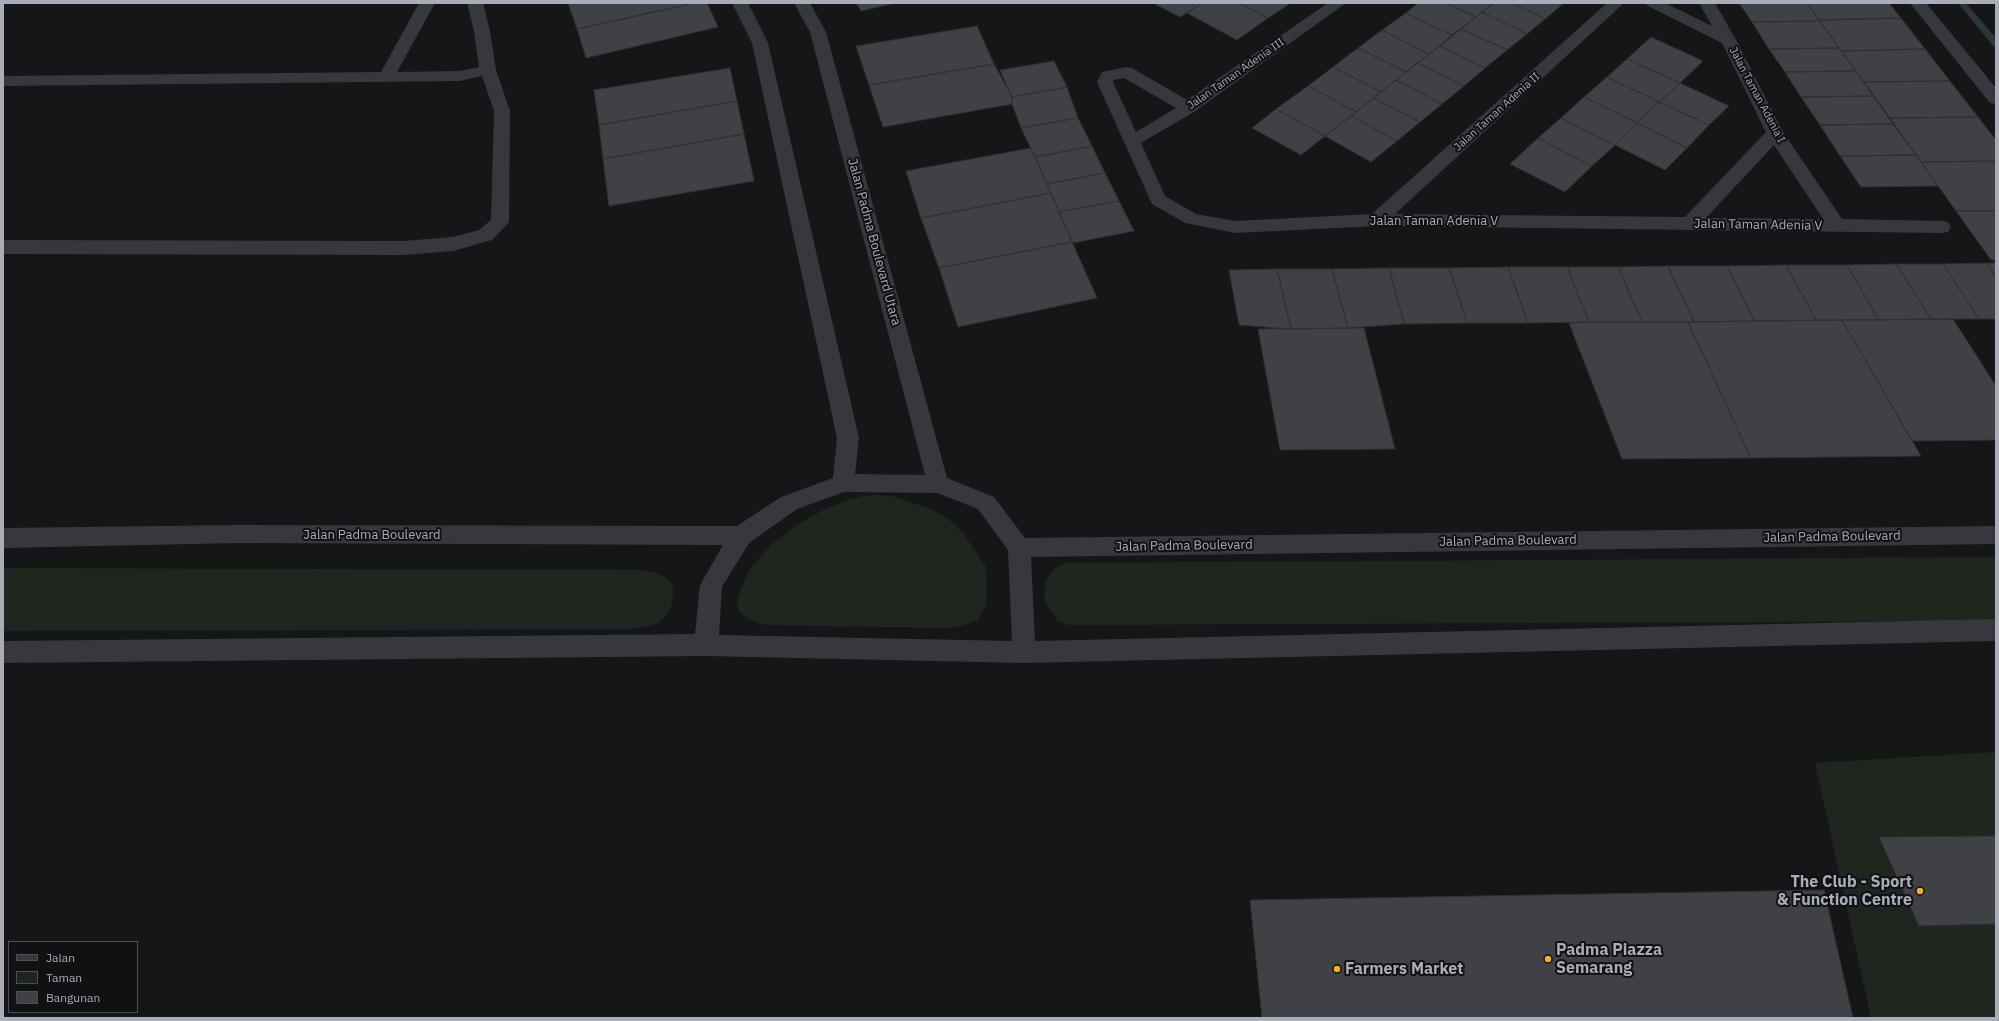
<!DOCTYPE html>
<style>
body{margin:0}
#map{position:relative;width:1999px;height:1021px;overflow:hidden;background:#161618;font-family:"IBM Plex Sans",sans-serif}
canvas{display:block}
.frame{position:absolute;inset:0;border:4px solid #a8adb8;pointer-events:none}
.legend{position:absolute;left:8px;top:941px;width:130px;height:72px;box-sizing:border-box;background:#111113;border:1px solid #4d4f55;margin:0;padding:5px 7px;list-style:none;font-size:12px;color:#a8adb8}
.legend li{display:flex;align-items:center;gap:8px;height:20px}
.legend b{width:20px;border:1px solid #4d4f55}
</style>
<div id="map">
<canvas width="1999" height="1021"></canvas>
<div class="frame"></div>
<ul class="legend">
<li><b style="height:5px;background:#37383d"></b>Jalan</li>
<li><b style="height:11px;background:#1e261f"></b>Taman</li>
<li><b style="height:11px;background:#404145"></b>Bangunan</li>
</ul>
</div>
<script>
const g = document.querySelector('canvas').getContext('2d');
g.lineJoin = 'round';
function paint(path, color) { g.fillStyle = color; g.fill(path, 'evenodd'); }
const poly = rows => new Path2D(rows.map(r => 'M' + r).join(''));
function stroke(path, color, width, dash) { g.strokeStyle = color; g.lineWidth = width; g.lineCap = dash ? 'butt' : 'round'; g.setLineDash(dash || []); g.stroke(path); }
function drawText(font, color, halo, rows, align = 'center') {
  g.font = font + ' "IBM Plex Sans",sans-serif'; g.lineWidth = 4; g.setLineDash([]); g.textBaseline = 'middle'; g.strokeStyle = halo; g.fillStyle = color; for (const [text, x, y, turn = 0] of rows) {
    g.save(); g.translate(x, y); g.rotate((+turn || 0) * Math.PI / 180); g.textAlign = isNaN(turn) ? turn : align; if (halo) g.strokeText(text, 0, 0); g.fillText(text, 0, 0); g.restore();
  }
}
paint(poly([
 [876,495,892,496,928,508,948,519,963,533,985,565,987,578,986,606,978,620,957,627,941,628,766,625,754,622,739,612,737,600,746,576,753,565,773,543,800,523,823,510,845,501,863,496],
 [1996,557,1996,621,1077,625,1069,625,1058,621,1047,606,1044,596,1045,583,1051,572,1059,565,1068,563],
 [3,568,635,570,657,573,669,580,674,588,671,608,666,616,658,623,645,627,630,629,3,631],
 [1996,752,1996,1018,1871,1018,1815,763]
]), '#1e261f');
paint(poly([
 [1958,3,1966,3,1996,38,1996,47,1993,46,1958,3]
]), '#2c353c');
const building = poly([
 [568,3,695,3,577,29,568,3],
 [695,3,707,3,718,27,586,58,577,29,695,3],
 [856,3,895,3,861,11,856,3],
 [1153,3,1202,3,1180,17,1153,3],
 [1202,3,1239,3,1268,18,1237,40,1187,13,1202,3],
 [1239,3,1291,3,1268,18,1239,3],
 [1418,3,1446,3,1476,17,1452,35,1406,13,1418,3],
 [1446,3,1494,3,1476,17,1446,3],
 [1494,3,1512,3,1545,19,1527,34,1482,12,1494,3],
 [1512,3,1564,3,1545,19,1512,3],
 [1739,3,1807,3,1820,21,1752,22,1739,3],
 [1807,3,1889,3,1901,18,1819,20,1807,3],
 [1482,12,1527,34,1507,50,1461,29,1482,12],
 [1406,13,1452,35,1429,54,1382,30,1406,13],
 [1901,18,1925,49,1841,51,1819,20,1901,18],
 [1820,21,1839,48,1769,49,1752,22,1820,21],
 [977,26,994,64,869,85,856,46,977,26],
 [1461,29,1507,50,1485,68,1440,46,1461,29],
 [1382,30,1429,54,1406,72,1358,48,1382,30],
 [1651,37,1703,61,1680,83,1627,59,1651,37],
 [1440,46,1485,68,1464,86,1417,63,1440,46],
 [1358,48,1406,72,1381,92,1333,67,1358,48],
 [1839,48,1856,71,1785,72,1769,49,1839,48],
 [1925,49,1950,81,1864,82,1841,51,1925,49],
 [1627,59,1680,83,1659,102,1607,77,1627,59],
 [1054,61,1067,87,1012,97,1000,70,1054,61],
 [1417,63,1464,86,1442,104,1396,80,1417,63],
 [994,64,1012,97,1012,104,883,127,869,85,994,64],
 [1333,67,1381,92,1356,112,1308,86,1333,67],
 [730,68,737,101,599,125,594,90,730,68],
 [1856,71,1873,96,1801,97,1785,72,1856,71],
 [1607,77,1659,102,1637,123,1584,97,1607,77],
 [1396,80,1442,104,1420,122,1373,98,1396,80],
 [1950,81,1978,117,1890,118,1864,82,1950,81],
 [1680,83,1729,106,1709,125,1659,102,1680,83],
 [1308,86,1356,112,1325,136,1276,109,1308,86],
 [1067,87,1078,118,1021,128,1012,104,1012,97,1067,87],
 [1873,96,1893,124,1820,125,1801,97,1873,96],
 [1584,97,1637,123,1615,145,1561,118,1584,97],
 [1373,98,1420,122,1397,141,1351,116,1373,98],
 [737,101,744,134,603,159,599,125,737,101],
 [1659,102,1709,125,1687,148,1637,123,1659,102],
 [1276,109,1325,136,1301,155,1252,128,1276,109],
 [1351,116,1397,141,1371,162,1325,136,1351,116],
 [1978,117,1996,140,1996,161,1921,162,1890,118,1978,117],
 [1078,118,1092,146,1035,157,1021,128,1078,118],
 [1561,118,1615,145,1592,166,1538,138,1561,118],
 [1637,123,1687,148,1665,170,1615,145,1637,123],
 [1893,124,1916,155,1840,156,1820,125,1893,124],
 [744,134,754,181,609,206,603,159,744,134],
 [1538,138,1592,166,1565,192,1510,164,1538,138],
 [1092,146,1105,173,1047,184,1035,157,1092,146],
 [1031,148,1051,193,921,218,906,171,1031,148],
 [1916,155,1938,186,1861,187,1840,156,1916,155],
 [1996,161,1996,211,1956,211,1921,162,1996,161],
 [1105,173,1119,201,1059,212,1047,184,1105,173],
 [1051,193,1072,242,939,268,921,218,1051,193],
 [1119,201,1134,231,1073,243,1059,212,1119,201],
 [1956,211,1996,211,1996,260,1991,260,1956,211],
 [1072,242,1097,298,958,327,939,268,1072,242],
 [1987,263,1996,277,1996,319,1979,319,1943,264,1987,263],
 [1987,263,1996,263,1996,277,1987,263],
 [1896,264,1931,319,1879,320,1847,265,1896,264],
 [1896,264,1943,264,1979,319,1931,319,1896,264],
 [1786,265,1816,320,1755,321,1727,266,1786,265],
 [1786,265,1847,265,1879,320,1816,320,1786,265],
 [1668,266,1694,322,1642,322,1618,267,1668,266],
 [1668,266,1727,266,1755,321,1694,322,1668,266],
 [1508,267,1528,323,1467,323,1449,268,1508,267],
 [1508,267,1567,267,1589,322,1528,323,1508,267],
 [1567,267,1618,267,1642,322,1589,322,1567,267],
 [1389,268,1404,324,1348,328,1332,269,1389,268],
 [1389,268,1449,268,1467,323,1404,324,1389,268],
 [1277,269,1291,329,1239,325,1229,270,1277,269],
 [1277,269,1332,269,1348,328,1291,329,1277,269],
 [1953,319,1996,386,1996,440,1912,441,1842,320,1953,319],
 [1842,320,1921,456,1751,458,1688,322,1842,320],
 [1589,322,1688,322,1751,458,1622,459,1569,323,1589,322],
 [1364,328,1395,449,1280,450,1258,329,1364,328],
 [1996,836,1996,924,1919,926,1879,837,1996,836],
 [1824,890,1853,1018,1262,1018,1250,900,1824,890]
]);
paint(building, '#404145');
stroke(building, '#303034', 1);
paint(poly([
 [419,3,435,3,397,72,460,71,479,67,474,31,467,3,483,3,490,31,496,70,510,111,509,222,492,240,453,251,404,255,3,254,3,240,404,241,453,237,479,230,491,220,494,111,482,76,460,81,3,86,3,76,381,72,419,3],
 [732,3,748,3,768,43,859,438,855,474,925,475,810,32,794,3,810,3,826,32,947,478,994,497,1025,538,1996,526,1996,544,1031,557,1035,641,1996,619,1996,641,1024,663,706,656,3,663,3,641,695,634,700,585,723,545,239,543,3,548,3,528,239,525,737,526,781,497,833,478,837,438,752,43,732,3],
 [844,492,937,493,978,509,1008,550,1012,641,719,635,722,587,749,543,797,509,844,492],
 [1328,3,1346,3,1194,112,1141,143,1165,196,1196,214,1235,221,1372,214,1607,3,1624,3,1395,214,1685,217,1766,132,1722,43,1648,6,1645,3,1665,3,1712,26,1699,3,1715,3,1736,40,1783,132,1842,219,1942,221,1948,222,1951,227,1948,232,1942,233,1377,226,1235,233,1185,223,1152,204,1097,82,1102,72,1126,67,1132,68,1187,100,1328,3],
 [1124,78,1176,108,1136,132,1113,82,1114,80,1124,78],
 [1774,145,1823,219,1706,218,1774,145],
 [1910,3,1926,3,1996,88,1996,104,1990,103,1910,3]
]), '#37383d');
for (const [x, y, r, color] of [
 [1920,891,4,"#f2b134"],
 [1548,959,4,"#f2b134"],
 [1337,969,4,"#f2b134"]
]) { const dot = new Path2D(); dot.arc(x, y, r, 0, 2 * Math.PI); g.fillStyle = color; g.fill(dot); stroke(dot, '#111113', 1.5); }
drawText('11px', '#a8adb8', '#111113', [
 ["Jalan Taman Adenia III",1236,74,-35],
 ["Jalan Taman Adenia I",1757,95,62],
 ["Jalan Taman Adenia II",1497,112,-42]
]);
drawText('13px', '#a8adb8', '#111113', [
 ["Jalan Taman Adenia V",1434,221],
 ["Jalan Taman Adenia V",1758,225,1],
 ["Jalan Padma Boulevard Utara",874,242,75],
 ["Jalan Padma Boulevard",372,535],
 ["Jalan Padma Boulevard",1832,537,-1],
 ["Jalan Padma Boulevard",1508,541,-1],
 ["Jalan Padma Boulevard",1184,546,-1]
]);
drawText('bold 16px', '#a8adb8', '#111113', [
 ["The Club - Sport",1912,882,"right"],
 ["& Function Centre",1912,900,"right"],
 ["Padma Piazza",1556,950],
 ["Semarang",1556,968],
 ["Farmers Market",1345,969]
], 'left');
</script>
